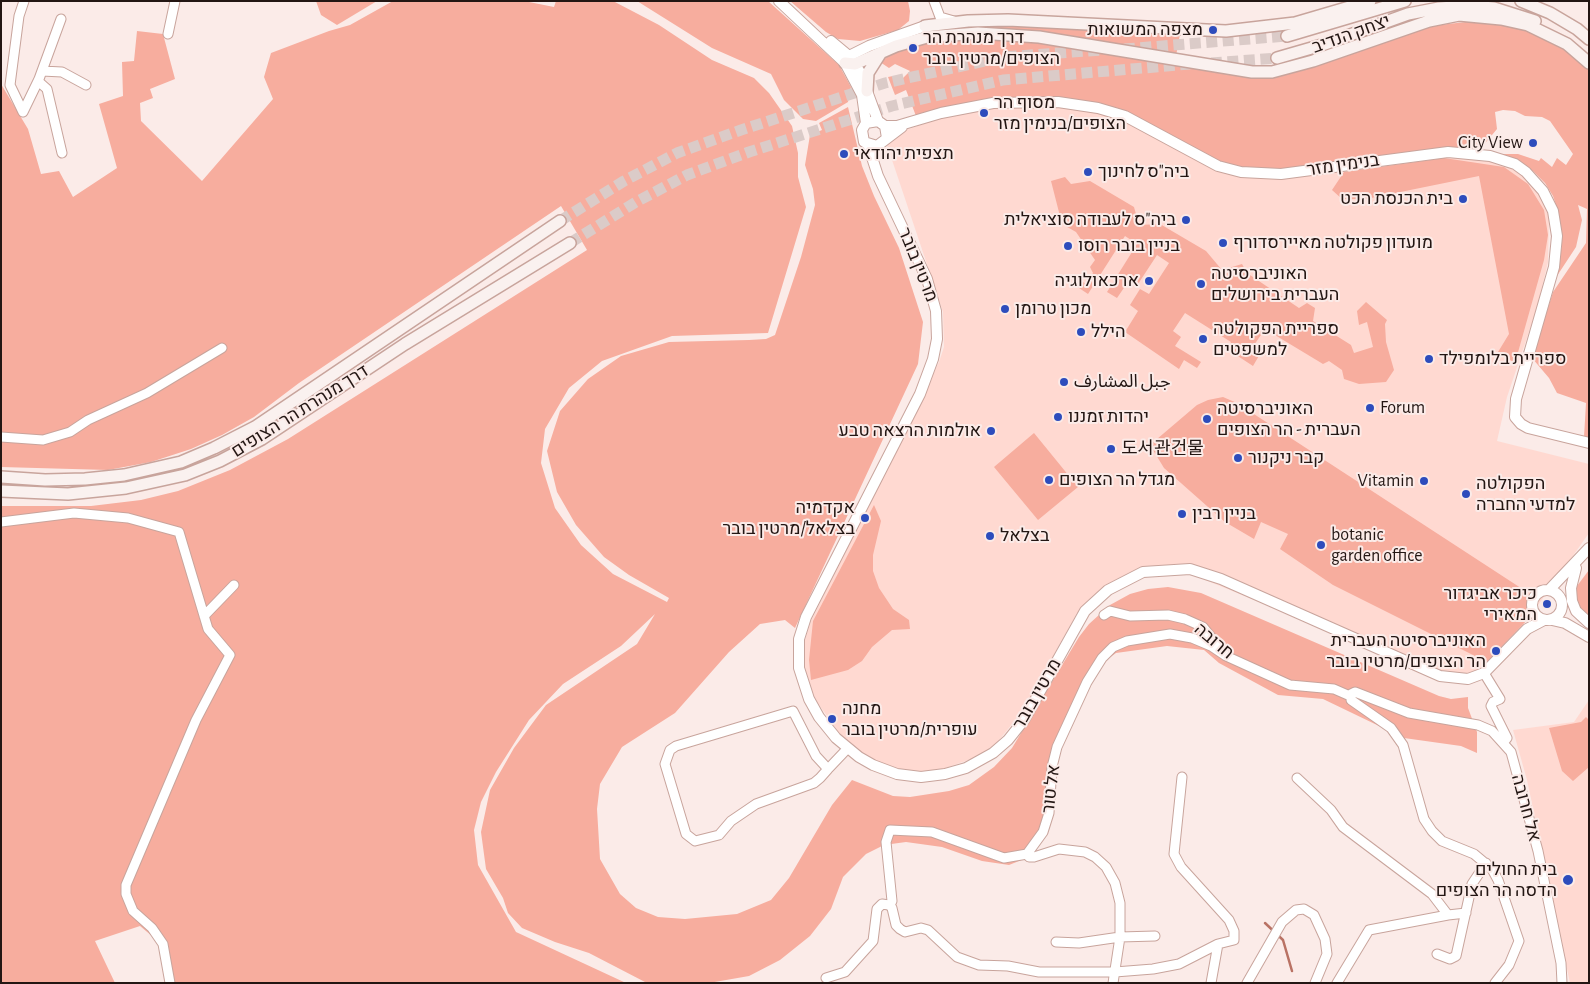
<!DOCTYPE html>
<meta charset="utf-8">
<style>
body{margin:0}
#map{position:relative;width:1590px;height:984px;overflow:hidden;background:#fbebe8;font-family:"Alegreya Sans",sans-serif}
canvas{display:block}
.frame{position:absolute;inset:0;border:2px solid #231613;pointer-events:none}
</style>
<div id="map">
<canvas width="1590" height="984"></canvas>
<div class="frame"></div>
</div>
<script>
const g = document.querySelector('canvas').getContext('2d');
g.lineJoin = 'round';
function paint(path, color) { g.fillStyle = color; g.fill(path, 'evenodd'); }
const poly = rows => new Path2D(rows.map(r => 'M' + r).join(''));
function stroke(path, color, width, dash) { g.strokeStyle = color; g.lineWidth = width; g.lineCap = dash ? 'butt' : 'round'; g.setLineDash(dash || []); g.stroke(path); }
function drawText(font, color, halo, rows, align = 'center') {
  g.font = font + ' "Alegreya Sans","Noto Sans Arabic","Noto Sans KR",Heebo,sans-serif'; g.lineWidth = 4; g.setLineDash([]); g.textBaseline = 'middle'; g.strokeStyle = halo; g.fillStyle = color; for (const [text, x, y, turn = 0] of rows) {
    g.save(); g.translate(x, y); g.rotate((+turn || 0) * Math.PI / 180); g.textAlign = isNaN(turn) ? turn : align; if (halo) g.strokeText(text, 0, 0); g.fillText(text, 0, 0); g.restore();
  }
}
paint(poly([
 [1050,104,1123,117,1238,176,1273,179,1445,156,1472,157,1501,164,1522,174,1537,191,1549,216,1548,262,1537,308,1507,397,1497,441,1589,464,1589,533,1529,618,1482,668,1470,675,1442,673,1323,628,1193,575,1149,575,1124,582,1093,598,1077,613,1022,712,995,745,977,757,937,771,920,772,898,770,883,765,864,754,841,736,815,699,804,673,805,640,811,621,939,362,944,347,943,312,887,145,898,133,948,115,995,105],
 [1589,700,1589,983,1570,983,1527,780,1513,730,1574,722]
]), '#ffd9d1');
paint(poly([
 [316,1,377,1,337,25,321,15],
 [393,1,524,1,554,7,556,1,613,1,659,25,712,60,754,78,769,93,792,126,798,153,798,177,806,207,768,333,672,336,602,361,569,388,545,429,541,463,555,508,581,545,613,574,667,602,669,598,629,575,604,557,576,525,557,492,547,451,560,411,588,379,621,356,669,342,749,340,766,339,775,335,801,257,815,205,813,189,805,165,810,135,822,130,819,123,848,107,862,166,874,196,899,248,923,322,918,364,795,628,785,620,760,624,729,652,675,713,622,747,600,784,597,809,600,859,620,894,636,908,658,917,685,919,737,914,771,900,789,878,832,805,852,780,893,796,910,797,949,791,969,785,994,767,1012,748,1079,637,1089,624,1110,605,1130,594,1148,589,1168,587,1201,593,1439,696,1451,699,1468,697,1468,708,1477,732,1477,753,1461,746,1404,738,1323,699,1278,695,1219,663,1204,650,1167,646,1116,653,1102,663,1086,687,1049,768,1044,825,1035,846,1024,859,1009,865,982,861,942,847,906,842,884,845,866,854,843,877,831,909,810,936,780,960,749,976,709,983,645,982,589,953,555,942,522,928,508,913,503,898,486,869,481,832,490,790,514,748,546,705,637,644,655,614,621,646,563,684,529,720,496,772,481,802,474,830,478,865,516,932,626,983,175,983,165,947,140,926,95,941,115,983,1,983,1,506,91,506,141,500,178,491,230,470,288,439,587,250,561,206,299,383,254,417,222,435,191,449,151,462,108,470,1,467,1,84,28,129,41,174,59,171,73,197,117,168,99,104,123,96,122,62,134,61,137,31,163,34,175,79,150,89,153,98,140,103,141,121,202,181,273,99,264,77,271,53,329,31,350,25],
 [637,1,768,1,839,65,851,87,848,102,816,121,803,119,784,100,771,74,712,48],
 [790,1,908,1,910,11,909,21,898,30,860,41,838,39,826,32],
 [1474,21,1522,29,1539,35,1559,45,1589,70,1589,437,1584,437,1586,403,1557,393,1549,378,1532,358,1553,292,1586,243,1587,209,1578,205,1582,220,1576,247,1553,282,1562,246,1558,211,1553,196,1545,183,1533,171,1498,154,1518,154,1539,161,1541,158,1552,167,1557,158,1566,165,1573,154,1550,121,1542,117,1525,116,1515,111,1503,110,1495,112,1497,129,1482,147,1366,157,1280,169,1235,167,1218,162,1181,143,1071,99,916,116,906,90,895,95,888,77,893,76,901,80,910,71,895,64,889,68,880,62,894,52,912,46,938,41,972,38,1044,41,1254,77,1431,26],
 [981,23,1180,34,1176,56,1061,36,932,34,932,28],
 [1444,158,1504,167,1528,184,1544,210,1548,235,1544,260,1515,363,1498,352,1509,334,1479,176,1366,199,1342,199,1332,190,1344,172],
 [1065,177,1071,184,1090,181,1134,207,1139,225,1160,224,1206,251,1222,270,1242,264,1247,273,1299,308,1307,303,1315,308,1313,321,1351,345,1354,353,1373,347,1367,322,1359,325,1357,311,1366,302,1387,320,1385,324,1386,342,1394,370,1386,382,1359,384,1344,379,1342,370,1329,361,1323,364,1265,329,1252,348,1260,354,1253,366,1227,349,1231,342,1185,313,1173,331,1181,337,1175,346,1201,362,1197,368,1184,360,1179,369,1125,332,1138,311,1130,305,1140,289,1149,294,1169,263,1157,255,1138,284,1130,279,1117,298,1107,292,1137,244,1125,236,1088,294,1076,286,1080,280,1086,284,1093,273,1090,267,1095,260,1076,232,1062,224,1051,181],
 [1223,397,1237,403,1527,592,1529,618,1487,662,1333,585,1280,549,1288,534,1261,522,1254,539,1225,522,1164,468,1150,445,1197,405,1208,400],
 [1034,433,1078,487,1038,520,994,467],
 [874,505,881,521,873,555,873,571,879,588,893,609,909,620,910,629,892,630,872,647,862,661,848,670,811,680,809,660,813,621],
 [1589,570,1589,617,1577,610,1574,590],
 [1586,717,1589,720,1589,767,1573,781,1562,771,1549,728,1581,722]
]), '#f7ad9e');
stroke(poly([
 [1265,923,1283,940,1292,971]
]), '#b97264', 2.5);
stroke(poly([
 [1124,49,1287,36],
 [1211,63,1277,58],
 [560,221,624,181,677,153,741,130,885,83,1003,57,1101,50],
 [570,243,636,202,687,175,749,152,892,106,1003,80,1190,64]
]), '#dbcbc8', 11, [11, 5.5]);
const minor = poly([
 [934,1,940,17,954,21],
 [168,34,175,1],
 [42,71,62,72,86,85],
 [38,81,47,89,62,153],
 [23,112,10,85,19,16,24,1],
 [23,112,39,79,61,19],
 [1,437,43,440,70,432,88,420,147,393,222,348],
 [1,522,74,513,128,518,179,532,208,629,230,655,196,720,126,885,126,894,133,911,152,928,163,944,170,983],
 [1104,615,1110,611,1130,616,1168,615,1185,619,1203,627,1226,656,1290,685,1334,689,1350,696],
 [204,616,234,585],
 [1484,673,1500,699,1493,702,1491,706,1507,738,1503,743],
 [828,769,816,756,793,711,676,746,670,750,665,764,686,834,695,841,719,835,731,821,756,804,814,783,820,778,828,769,848,748],
 [1182,777,1174,854,1181,867,1229,920,1234,931,1234,940,1218,944,1211,983],
 [1297,778,1331,810,1343,827,1432,894,1448,915,1466,913],
 [890,905,892,901,886,842,890,830,932,832,1004,858,1027,854],
 [1056,942,1079,943,1120,937,1155,936],
 [1437,954,1450,959,1456,956,1472,884,1486,863],
 [826,978,845,972,873,941,877,909,882,904,889,905,892,908,896,925,900,929,905,932,921,928,928,930,957,957,979,965,1008,966,1039,972,1115,972,1153,969,1179,964,1218,944],
 [1113,983,1120,937,1120,903,1115,883,1106,867,1095,857,1085,852,1059,849,1034,857,1029,857,1027,854,1043,832,1049,813,1052,767,1057,747,1087,682,1102,658,1113,647,1127,641,1170,634,1192,638,1211,646,1226,656],
 [1247,983,1282,922,1296,910,1304,909,1314,915,1325,939,1327,954,1315,983],
 [1337,983,1369,930,1448,915],
 [1495,983,1509,965,1519,941,1498,880,1492,869,1474,854,1442,841,1432,831,1424,819,1403,745,1391,728,1351,700,1351,694,1355,692,1409,713,1478,725,1492,731,1511,752,1538,851,1561,963,1562,983]
]);
const tertiary = poly([
 [779,1,845,63,862,95,866,123],
 [831,41,849,56,860,72,878,121],
 [846,62,849,56,869,46,925,26],
 [885,126,897,126,941,113,993,103,1058,102,1098,108,1125,116,1218,166,1241,172,1281,174,1448,152,1490,156,1515,164,1526,172,1543,191,1553,211,1557,236,1554,267,1516,399,1515,417,1521,424,1528,428,1589,443],
 [887,138,885,126,878,121,866,123,862,130,864,142,877,146,902,127],
 [868,145,878,176,927,279,936,311,937,339,933,359,920,394,806,617,799,639,799,668,809,699,819,717,836,738,859,757,873,765,897,774,921,777,945,774,966,768,993,753,1008,740,1024,720,1085,611,1108,590,1143,572,1190,569,1221,579,1440,676,1468,679,1484,673,1527,629,1544,620],
 [1576,568,1571,588,1572,601,1576,611,1589,623],
 '1532 605a15 15 0 1 1 30 0a15 15 0 1 1-30 0Z',
 [1549,590,1589,548],
 [1552,620,1565,623,1589,637]
]);
const secondary = poly([
 [1521,1,1550,13,1577,29,1589,39],
 [925,26,968,21,1008,20,1226,31,1295,23,1370,1],
 [1287,36,1405,1],
 [1277,58,1322,45,1408,14,1439,8,1469,6,1494,8,1535,21],
 [845,63,855,64,896,46,927,37,978,33,1039,37,1252,72,1272,72,1313,61,1429,21,1459,15,1501,19,1528,25,1567,44,1589,63],
 [867,91,868,73,880,54],
 [1,477,45,480,85,479,124,475,181,462,214,448,255,427,560,221],
 [1,491,68,494,126,488,185,475,220,461,262,439,405,344,570,243]
]);
stroke(minor, '#c8a49c', 11);
stroke(tertiary, '#c8a49c', 12);
stroke(secondary, '#c8a49c', 14);
stroke(minor, '#fff', 9);
stroke(tertiary, '#fff', 10);
stroke(secondary, '#faf1ef', 11);
for (const [x, y, r, color] of [
 [1213,30,5,"#2d4cbc"],
 [913,48,5,"#2d4cbc"],
 [984,113,5,"#2d4cbc"],
 [1533,143,5,"#2d4cbc"],
 [844,154,5,"#2d4cbc"],
 [1088,172,5,"#2d4cbc"],
 [1463,199,5,"#2d4cbc"],
 [1186,220,5,"#2d4cbc"],
 [1223,243,5,"#2d4cbc"],
 [1068,246,5,"#2d4cbc"],
 [1149,281,5,"#2d4cbc"],
 [1201,284,5,"#2d4cbc"],
 [1005,309,5,"#2d4cbc"],
 [1081,332,5,"#2d4cbc"],
 [1203,339,5,"#2d4cbc"],
 [1429,359,5,"#2d4cbc"],
 [1064,382,5,"#2d4cbc"],
 [1370,408,5,"#2d4cbc"],
 [1058,417,5,"#2d4cbc"],
 [1207,419,5,"#2d4cbc"],
 [991,431,5,"#2d4cbc"],
 [1111,449,5,"#2d4cbc"],
 [1238,458,5,"#2d4cbc"],
 [1049,480,5,"#2d4cbc"],
 [1424,481,5,"#2d4cbc"],
 [1466,494,5,"#2d4cbc"],
 [1182,514,5,"#2d4cbc"],
 [865,518,5,"#2d4cbc"],
 [990,536,5,"#2d4cbc"],
 [1321,545,5,"#2d4cbc"],
 [1547,604,5,"#2d4cbc"],
 [1496,651,5,"#2d4cbc"],
 [832,719,5,"#2d4cbc"],
 [1568,880,6,"#2d4cbc"]
]) { const dot = new Path2D(); dot.arc(x, y, r, 0, 2 * Math.PI); g.fillStyle = color; g.fill(dot); stroke(dot, '#fbebe8', 2); }
drawText('18px', '#231613', '#fbebe8', [
 ["מצפה המשואות",1203,30,"right"],
 ["דרך מנהרת הר",923,38],
 ["הצופים/מרטין בובר",923,59],
 ["מסוף הר",994,103],
 ["הצופים/בנימין מזר",994,124],
 ["City View",1523,143,"right"],
 ["תצפית יהודאי",854,154],
 ["ביה\"ס לחינוך",1098,172],
 ["בית הכנסת הכט",1453,199,"right"],
 ["ביה\"ס לעבודה סוציאלית",1176,220,"right"],
 ["מועדון פקולטה מאיירסדורף",1233,243],
 ["בניין בובר רוסו",1078,246],
 ["האוניברסיטה",1211,274],
 ["העברית בירושלים",1211,295],
 ["ארכאולוגיה",1139,281,"right"],
 ["מכון טרומן",1015,309],
 ["ספריית הפקולטה",1213,329],
 ["למשפטים",1213,350],
 ["הילל",1091,332],
 ["ספריית בלומפילד",1439,359],
 ["جبل المشارف",1074,382],
 ["Forum",1380,408],
 ["האוניברסיטה",1217,409],
 ["העברית - הר הצופים",1217,430],
 ["יהדות זמננו",1068,417],
 ["אולמות הרצאה טבע",981,431,"right"],
 ["도서관건물",1121,449],
 ["קבר ניקנור",1248,458],
 ["מגדל הר הצופים",1059,480],
 ["Vitamin",1414,481,"right"],
 ["הפקולטה",1476,484],
 ["למדעי החברה",1476,505],
 ["אקדמיה",855,508,"right"],
 ["בצלאל/מרטין בובר",855,529,"right"],
 ["בניין רבין",1192,514],
 ["botanic",1331,535],
 ["garden office",1331,556],
 ["בצלאל",1000,536],
 ["כיכר אביגדור",1537,594,"right"],
 ["המאירי",1537,615,"right"],
 ["האוניברסיטה העברית",1486,641,"right"],
 ["הר הצופים/מרטין בובר",1486,662,"right"],
 ["מחנה",842,709],
 ["עופרית/מרטין בובר",842,730],
 ["בית החולים",1557,870,"right"],
 ["הדסה הר הצופים",1557,891,"right"]
], 'left');
drawText('18px', '#231613', '#fbebe8', [
 ["יצחק הנדיב",1351,34,-20],
 ["בנימין מזר",1343,165,-8],
 ["מרטין בובר",918,265,68],
 ["דרך מנהרת הר הצופים",300,411,-32],
 ["חרובה",1214,641,40],
 ["מרטין בובר",1037,694,-60],
 ["אל טור",1051,789,-83],
 ["אל חרובה",1526,808,75]
]);
</script>
